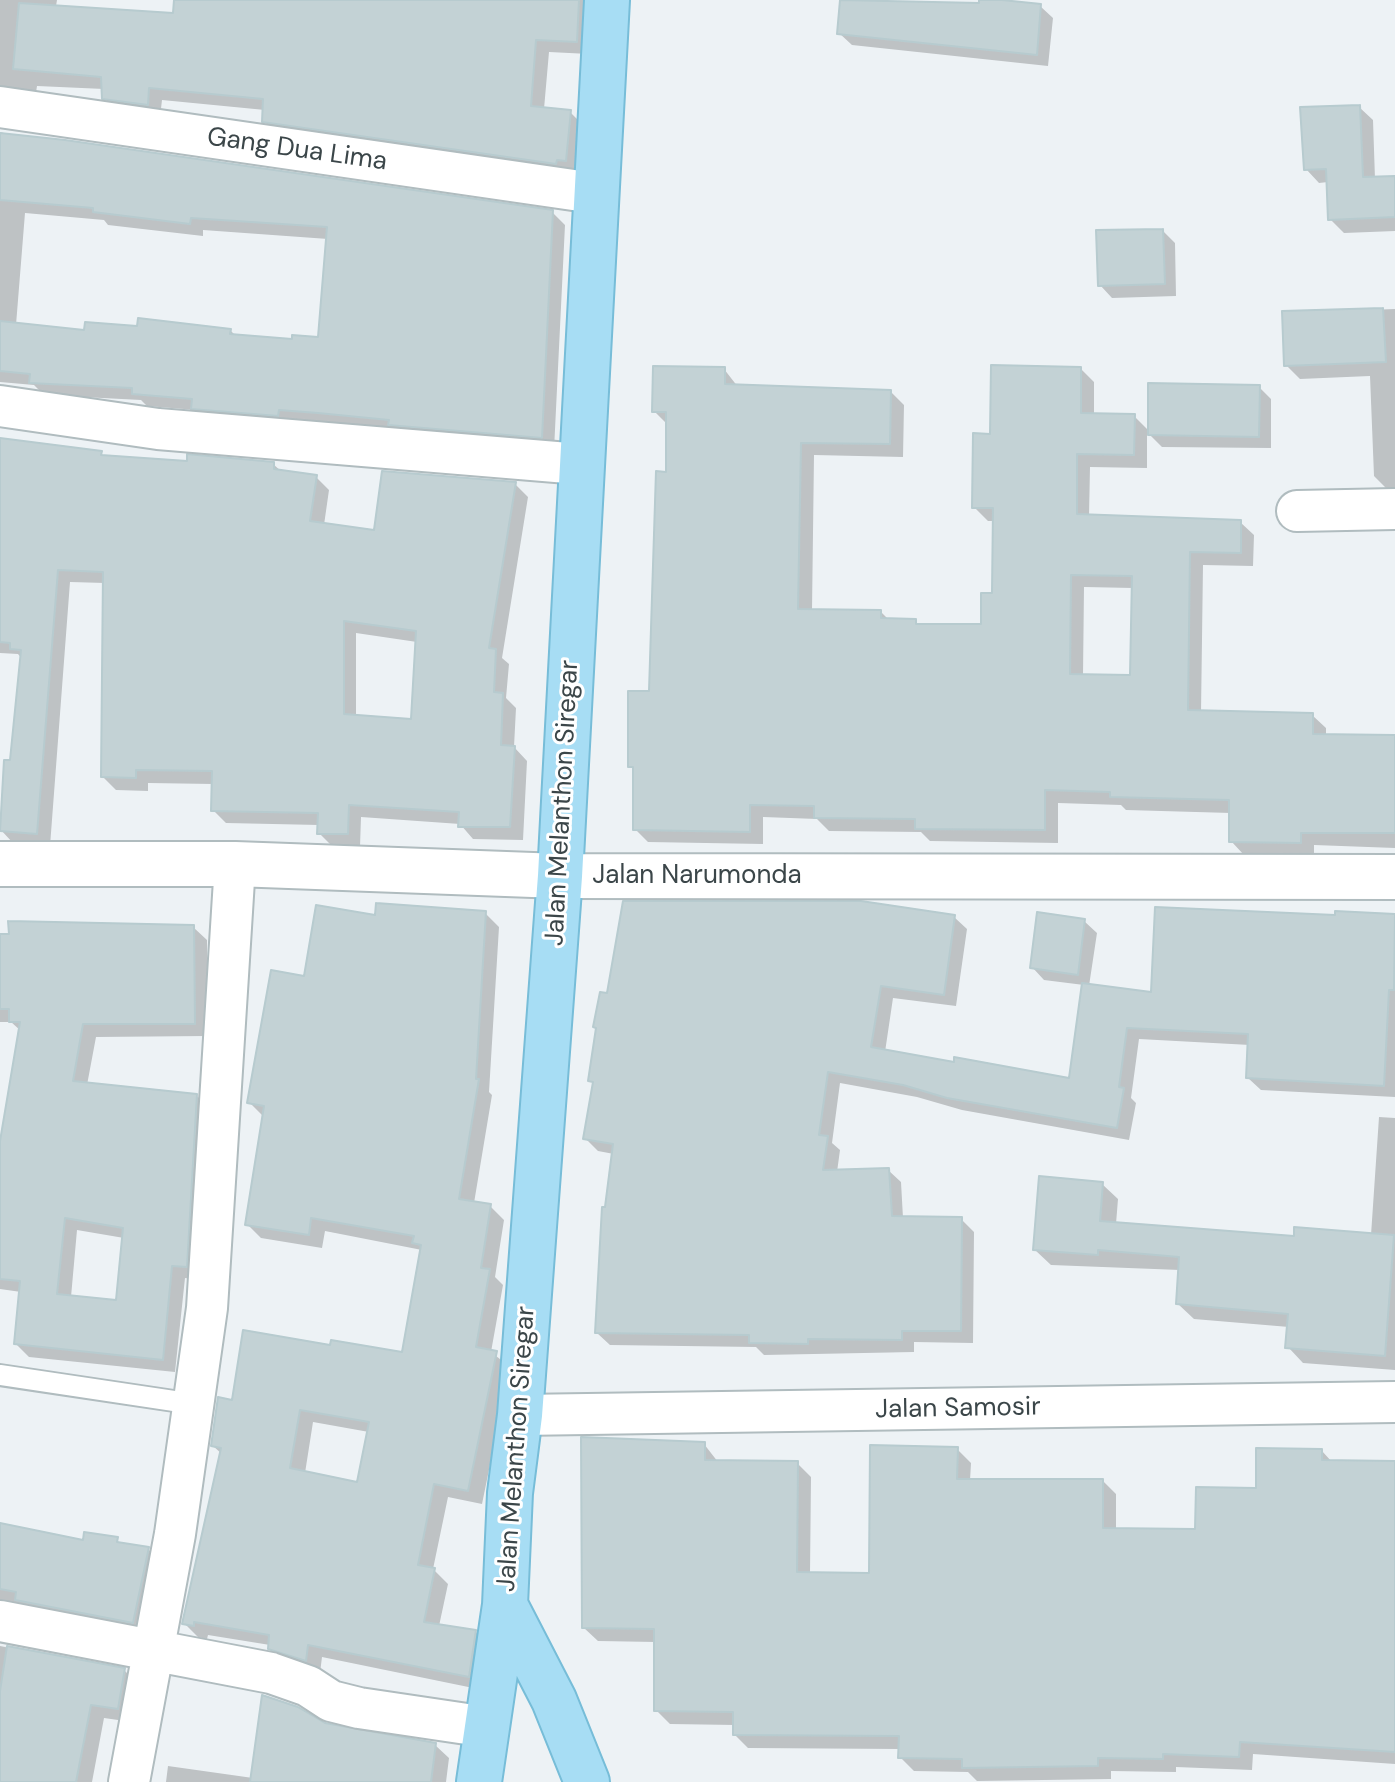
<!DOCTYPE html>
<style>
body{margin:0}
canvas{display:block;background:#edf2f5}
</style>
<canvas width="1395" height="1782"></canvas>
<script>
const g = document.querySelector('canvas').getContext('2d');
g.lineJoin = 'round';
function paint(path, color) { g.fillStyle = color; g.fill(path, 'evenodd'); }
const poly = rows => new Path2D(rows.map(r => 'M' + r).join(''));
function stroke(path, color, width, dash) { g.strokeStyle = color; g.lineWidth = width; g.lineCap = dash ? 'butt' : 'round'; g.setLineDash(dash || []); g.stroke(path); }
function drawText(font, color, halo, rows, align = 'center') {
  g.font = font + ' "DM Sans",sans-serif'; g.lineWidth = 6; g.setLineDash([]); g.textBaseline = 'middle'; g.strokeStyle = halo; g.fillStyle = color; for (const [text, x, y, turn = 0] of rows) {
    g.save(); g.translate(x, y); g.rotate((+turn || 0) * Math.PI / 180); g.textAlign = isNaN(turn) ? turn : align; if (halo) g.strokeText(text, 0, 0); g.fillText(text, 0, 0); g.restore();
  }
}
paint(poly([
 [0,0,57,0,56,6,175,15,176,0,592,0,589,54,549,52,544,109,570,112,583,125,579,173,277,134,264,121,265,110,162,100,160,117,118,111,104,98,104,89,37,86,35,99,0,102],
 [842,0,1040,6,1053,18,1048,66,852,45,839,33],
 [1359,107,1373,120,1375,179,1395,178,1395,231,1344,233,1330,219,1328,182,1319,183,1306,169],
 [0,132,19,137,552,212,565,225,554,450,206,421,196,410,147,406,141,400,44,395,34,385,0,382],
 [25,213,104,220,108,225,203,236,203,230,328,239,319,340,294,341,236,336,230,330,86,332,16,325],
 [1163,231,1175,243,1176,296,1112,298,1100,285],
 [1395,309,1395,490,1388,490,1374,476,1370,376,1300,379,1286,365,1284,313],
 [1080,368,1094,382,1094,415,1134,416,1150,432,1259,387,1271,399,1271,448,1162,447,1147,432,1147,468,1090,467,1089,517,1240,522,1254,535,1253,566,1203,565,1201,713,1312,715,1326,728,1326,737,1395,737,1395,848,1314,845,1314,856,1244,855,1231,841,1231,813,1126,810,1121,805,1058,803,1058,843,930,841,921,832,829,831,817,819,763,817,763,844,648,842,635,829,635,771,630,766,651,693,668,474,668,425,654,411,724,369,738,387,891,392,904,405,903,457,814,455,812,611,881,612,889,620,915,621,920,626,983,626,994,595,995,521,988,521,974,507,992,436],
 [1084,587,1133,588,1132,677,1083,676],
 [0,450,101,453,105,458,188,464,273,464,282,472,316,477,329,490,324,525,376,532,515,484,528,497,502,658,509,664,506,698,516,708,514,747,527,761,523,840,473,839,460,824,361,817,360,847,332,846,319,833,319,825,226,823,213,810,213,784,148,783,148,791,116,790,103,777,105,583,70,582,50,846,13,843,0,829,5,762,12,763,22,659,18,654,0,653],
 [356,633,417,642,413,721,356,717],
 [485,913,499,927,489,1092,492,1095,474,1203,490,1206,504,1220,495,1277,503,1285,491,1352,510,1367,482,1504,448,1497,433,1569,448,1584,439,1626,475,1631,489,1645,483,1690,322,1657,320,1673,284,1662,270,1645,208,1635,207,1639,198,1637,184,1623,222,1454,213,1446,234,1402,332,1347,404,1355,422,1250,325,1231,322,1248,261,1238,247,1224,263,1116,249,1102,306,978,377,917],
 [313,1422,369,1432,358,1484,305,1473],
 [1337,913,1395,916,1395,1097,1261,1090,1248,1078,1250,1045,1139,1039,1131,1098,1136,1103,1129,1140,962,1110,917,1097,840,1083,832,1143,840,1150,837,1172,888,1170,901,1182,903,1218,961,1219,974,1232,973,1343,914,1342,914,1352,764,1355,756,1347,610,1345,597,1333,614,1154,598,1151,585,1138,595,1085,590,1080,608,995,954,917,967,929,956,1006,893,998,885,1052,1071,1080,1084,985,1044,980,1032,967,1084,921,1097,933,1089,986,1153,995,1337,918],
 [193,927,207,940,207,1036,96,1037,87,1085,197,1096,210,1109,199,1280,185,1278,175,1372,29,1357,16,1344,21,1292,0,1289,0,1153,21,1031,11,1022,0,1022,0,936],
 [77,1230,124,1238,118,1302,71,1297],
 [1379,1117,1395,1118,1395,1370,1303,1363,1288,1347,1289,1327,1194,1319,1178,1304,1180,1270,1051,1265,1035,1250,1102,1184,1118,1199,1116,1224,1295,1238,1371,1235],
 [704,1444,718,1462,797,1463,811,1477,810,1574,871,1575,957,1449,971,1463,970,1481,1103,1481,1116,1494,1116,1530,1197,1531,1322,1451,1332,1462,1395,1463,1395,1764,1253,1754,1252,1770,1176,1767,1176,1772,1111,1771,1111,1779,977,1781,968,1772,914,1771,900,1757,900,1749,748,1748,735,1735,735,1725,670,1724,656,1710,656,1642,598,1641,584,1628],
 [0,1524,84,1542,86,1534,148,1549,162,1563,146,1636,0,1620],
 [0,1646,124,1670,138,1684,132,1722,104,1718,92,1782,0,1782],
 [325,1725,435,1745,449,1758,446,1782,166,1782,168,1766,253,1778]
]), '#0003');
const building = poly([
 [174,0,579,0,577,42,536,40,531,106,571,110,566,161,557,160,556,164,262,122,263,99,149,88,148,105,102,99,101,77,13,69,19,3,173,13,174,0],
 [840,0,979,3,979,0,1002,0,1041,4,1037,55,837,34,840,0],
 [1360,105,1363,177,1395,176,1395,217,1328,220,1326,169,1304,170,1300,107,1360,105],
 [0,133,65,140,553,210,542,438,388,425,389,420,318,413,279,410,278,416,191,409,192,399,132,394,132,388,29,383,30,374,0,371,0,321,84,330,85,322,137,326,138,318,231,329,230,334,292,339,292,335,318,337,327,227,191,218,190,224,93,212,93,208,0,200,0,133],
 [1163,229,1165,284,1098,286,1096,230,1163,229],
 [1383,308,1386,362,1284,366,1282,311,1383,308],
 [991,365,1081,367,1081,413,1135,414,1134,455,1077,454,1077,514,1241,520,1241,553,1190,552,1188,710,1313,713,1313,734,1395,735,1395,833,1301,833,1301,843,1229,842,1229,800,1110,797,1110,792,1045,790,1045,830,915,829,915,819,814,818,814,806,750,805,750,832,633,830,633,767,628,767,628,691,649,691,656,471,666,472,666,412,652,412,653,366,725,367,725,384,891,390,890,444,801,443,798,609,881,610,881,618,916,619,916,624,981,624,981,593,992,593,993,508,972,508,973,433,990,434,991,365],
 [1071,575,1132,576,1130,675,1070,674,1071,575],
 [1148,383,1260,385,1259,437,1148,435,1148,383],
 [0,438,102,451,101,455,187,461,187,454,274,462,274,469,317,475,310,521,374,530,382,471,516,482,489,648,496,649,494,692,503,693,501,745,515,746,510,827,458,827,459,812,349,805,348,834,317,834,318,813,211,811,212,771,136,770,136,778,101,777,103,572,58,570,37,834,0,831,4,760,10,760,21,650,10,649,10,643,0,642,0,438],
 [344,621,416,631,411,719,344,714,344,621],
 [623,901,861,901,955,915,944,995,881,986,871,1047,954,1062,954,1057,1069,1078,1082,983,1151,992,1155,907,1335,915,1335,911,1395,914,1394,990,1389,990,1384,1086,1246,1078,1248,1034,1127,1028,1119,1087,1124,1088,1117,1128,947,1098,903,1085,828,1072,819,1135,828,1136,823,1170,889,1168,892,1216,962,1217,961,1331,902,1331,902,1340,808,1339,808,1344,749,1343,749,1335,595,1333,602,1207,605,1207,613,1144,583,1139,593,1082,588,1081,596,1028,593,1027,600,992,607,993,623,901],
 [376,903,486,911,476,1079,479,1079,459,1199,491,1204,481,1268,490,1269,476,1347,497,1351,468,1491,434,1484,418,1565,435,1568,424,1622,476,1630,469,1677,308,1645,306,1661,268,1649,269,1635,194,1622,194,1626,182,1624,221,1448,211,1446,218,1397,232,1400,243,1330,330,1345,331,1340,402,1352,421,1245,412,1243,414,1236,311,1218,309,1235,245,1225,264,1106,247,1103,271,970,304,976,316,905,375,915,376,903],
 [300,1410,369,1422,357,1482,290,1468,300,1410],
 [1037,912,1085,919,1078,975,1030,968,1037,912],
 [8,921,194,925,195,1024,83,1024,73,1081,197,1094,187,1267,172,1266,163,1360,14,1344,20,1281,0,1279,0,1141,20,1022,9,1022,9,1009,0,1009,0,934,9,934,8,921],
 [65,1218,123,1228,116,1300,57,1294,65,1218],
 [1039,1176,1103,1182,1100,1221,1294,1236,1294,1227,1394,1235,1385,1356,1285,1348,1288,1314,1176,1304,1179,1257,1098,1250,1098,1255,1033,1250,1039,1176],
 [581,1437,705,1442,705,1460,798,1461,797,1572,869,1573,870,1445,958,1447,957,1479,1103,1479,1103,1528,1195,1529,1196,1487,1256,1488,1256,1448,1322,1449,1322,1460,1395,1461,1395,1752,1240,1742,1239,1757,1163,1754,1163,1759,1098,1758,1098,1766,962,1768,962,1759,898,1758,899,1736,733,1735,733,1712,654,1711,654,1629,582,1628,581,1437],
 [0,1523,83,1540,84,1532,118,1537,117,1542,149,1547,133,1623,15,1600,16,1592,0,1589,0,1523],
 [7,1646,125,1668,118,1709,91,1705,76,1782,0,1782,0,1691,7,1646],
 [262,1695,298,1707,325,1723,436,1743,431,1782,250,1782,262,1695]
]);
paint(building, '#c3d2d5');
stroke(building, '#b7cbcf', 2);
const service = poly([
 [0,1375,194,1404]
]);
const minor = poly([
 [0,107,594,193],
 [0,406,158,429,580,464],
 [1297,511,1395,509],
 [520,1415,1395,1402],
 [0,1621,271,1673,308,1686,331,1701,359,1708,487,1727],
 [129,1782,175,1534,207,1308,235,864]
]);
const tertiary = poly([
 [0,864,235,864,560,876,1395,877]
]);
const primary = poly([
 [505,1605,554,1700,587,1782],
 [479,1782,505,1605,510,1493,520,1415,560,876,607,0]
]);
stroke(service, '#b0bcbf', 24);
stroke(minor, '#b0bcbf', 44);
stroke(tertiary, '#b0bcbf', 48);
stroke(primary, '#77bdd8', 48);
stroke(service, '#fff', 20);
stroke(minor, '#fff', 40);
stroke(tertiary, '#fff', 44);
stroke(primary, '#a7ddf4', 44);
drawText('26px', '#3b4649', '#fff', [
 ["Gang Dua Lima",297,150,8],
 ["Jalan Melanthon Siregar",563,803,-87],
 ["Jalan Narumonda",697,876],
 ["Jalan Samosir",958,1409,-1],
 ["Jalan Melanthon Siregar",517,1449,-86]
]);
</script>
